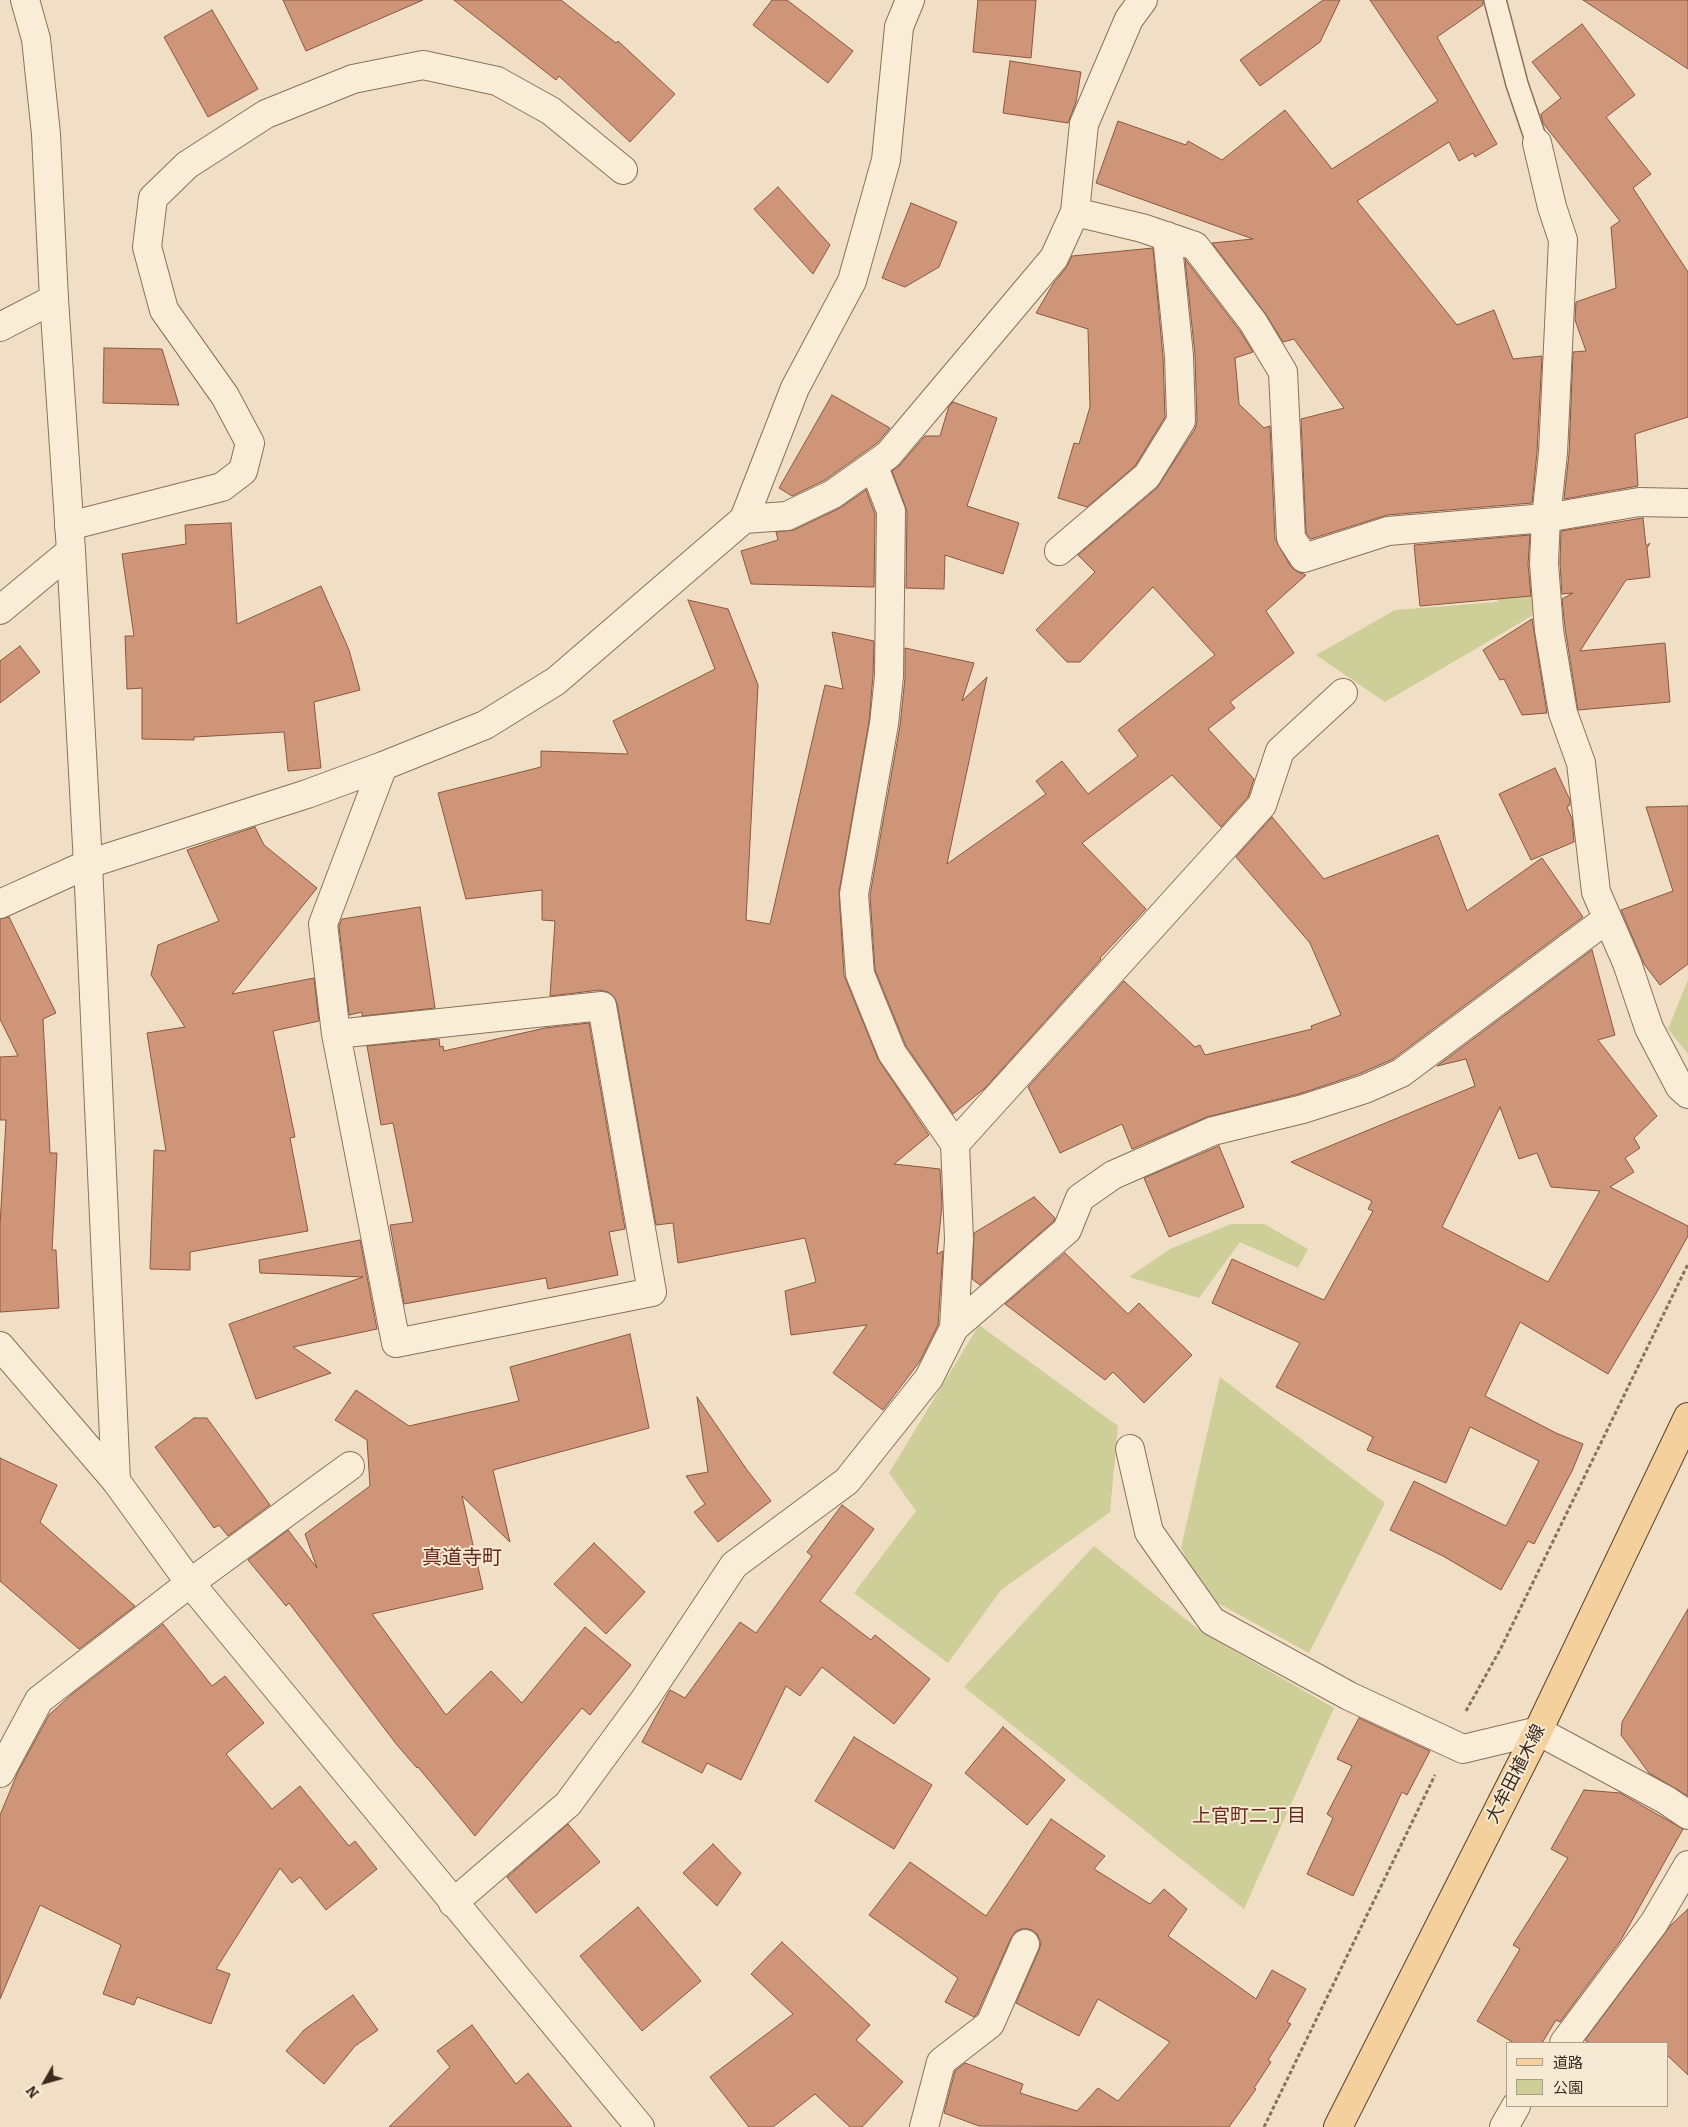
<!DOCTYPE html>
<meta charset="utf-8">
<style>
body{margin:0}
#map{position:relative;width:1688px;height:2127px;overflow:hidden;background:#f0dfc5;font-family:Bitter,"Noto Sans JP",serif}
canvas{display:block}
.legend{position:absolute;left:1506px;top:2042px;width:162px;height:65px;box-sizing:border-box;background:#f7ead4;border:1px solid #ac9d8b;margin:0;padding:6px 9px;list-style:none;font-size:15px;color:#3b2a1e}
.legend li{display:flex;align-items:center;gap:10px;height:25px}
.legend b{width:25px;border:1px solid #ac9d8b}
.north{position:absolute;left:20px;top:2057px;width:50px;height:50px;-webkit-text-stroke:4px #f7ead4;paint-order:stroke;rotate:232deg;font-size:14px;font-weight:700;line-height:20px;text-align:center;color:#3b2a1e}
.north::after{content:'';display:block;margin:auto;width:18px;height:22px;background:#3b2a1e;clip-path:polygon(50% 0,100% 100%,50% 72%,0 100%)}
</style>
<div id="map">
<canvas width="1688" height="2127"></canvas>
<ul class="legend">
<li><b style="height:6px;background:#f3d09c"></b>道路</li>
<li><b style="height:14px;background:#cdce98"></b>公園</li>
</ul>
<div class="north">N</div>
</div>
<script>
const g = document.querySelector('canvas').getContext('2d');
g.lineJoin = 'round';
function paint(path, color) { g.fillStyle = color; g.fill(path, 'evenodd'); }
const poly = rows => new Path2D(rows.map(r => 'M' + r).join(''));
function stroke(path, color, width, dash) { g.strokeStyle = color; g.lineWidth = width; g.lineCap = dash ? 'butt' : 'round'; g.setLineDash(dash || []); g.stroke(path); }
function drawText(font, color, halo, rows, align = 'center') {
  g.font = font + ' Bitter,"Noto Sans JP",serif'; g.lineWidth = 4; g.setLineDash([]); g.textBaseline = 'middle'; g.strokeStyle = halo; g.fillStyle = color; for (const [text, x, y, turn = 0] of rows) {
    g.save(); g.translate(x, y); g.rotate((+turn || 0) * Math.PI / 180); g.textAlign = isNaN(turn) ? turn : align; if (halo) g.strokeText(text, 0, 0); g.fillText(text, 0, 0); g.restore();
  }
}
paint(poly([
 [1533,578,1535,614,1385,702,1316,655,1395,610,1498,602,1495,579],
 [1688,980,1688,1054,1668,1029],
 [1231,1224,1264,1224,1308,1249,1298,1268,1240,1242,1199,1298,1129,1277,1170,1249],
 [979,1325,1118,1426,1110,1512,1001,1590,948,1663,854,1593,916,1511,889,1473],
 [1220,1377,1385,1503,1309,1653,1205,1596,1181,1548],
 [1094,1546,1203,1633,1334,1708,1244,1909,964,1687]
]), '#cdce98');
const building = poly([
 [283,0,423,0,306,51,283,0],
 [454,0,561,0,616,43,618,41,675,94,630,142,559,76,556,80,454,0],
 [772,0,787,0,853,51,828,83,753,25,772,0],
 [978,0,1036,0,1031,58,973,52,978,0],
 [1323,0,1340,0,1320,42,1260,86,1240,60,1323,0],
 [1370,0,1483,0,1483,5,1437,37,1497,144,1475,157,1473,153,1459,161,1449,142,1357,201,1457,325,1494,310,1513,359,1542,356,1537,452,1532,503,1387,515,1311,539,1306,533,1301,419,1344,408,1294,339,1283,342,1265,313,1212,243,1253,239,1096,183,1118,121,1186,145,1188,141,1222,160,1285,110,1332,169,1438,101,1370,0],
 [1583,0,1688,0,1688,69,1583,0],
 [212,10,258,89,208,117,164,37,212,10],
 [1582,24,1635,95,1606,117,1651,174,1633,188,1688,272,1688,417,1635,434,1638,486,1564,499,1569,454,1573,352,1586,351,1575,320,1576,302,1616,288,1611,227,1620,221,1543,123,1541,114,1561,98,1532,62,1582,24],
 [1010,61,1081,72,1076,102,1068,123,1003,113,1010,61],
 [778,187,830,245,813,274,754,209,778,187],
 [911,203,957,222,939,267,905,287,882,278,911,203],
 [1153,248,1163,357,1165,417,1135,466,1087,507,1058,498,1074,443,1079,444,1090,407,1088,329,1036,313,1053,284,1066,268,1072,256,1153,248],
 [1185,259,1240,331,1253,352,1235,358,1239,404,1264,428,1270,426,1275,539,1291,567,1298,572,1306,575,1266,611,1294,653,1230,702,1235,708,1208,729,1254,779,1248,797,1221,827,1172,775,1082,843,1146,909,1100,958,1101,959,985,1088,953,1114,906,1046,875,970,870,895,900,726,905,678,905,648,974,663,962,701,987,677,947,864,1046,794,1036,781,1062,761,1088,794,1138,756,1118,730,1215,655,1153,587,1080,662,1067,662,1036,630,1095,572,1078,555,1157,488,1195,429,1197,421,1195,355,1185,259],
 [104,348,162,349,179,405,103,403,104,348],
 [832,395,890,428,877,443,825,480,792,496,779,488,832,395],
 [953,402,997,418,967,506,1019,523,1003,574,945,555,944,589,906,588,907,511,892,471,900,465,925,436,940,436,949,406,953,402],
 [866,490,875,514,874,587,751,584,741,551,778,540,776,532,794,530,840,508,866,490],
 [1643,518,1646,546,1650,543,1647,548,1650,577,1626,580,1580,651,1665,643,1670,702,1578,710,1565,628,1562,599,1573,593,1562,594,1560,563,1561,531,1643,518],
 [231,523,237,624,321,586,349,650,360,690,314,702,321,768,288,771,284,732,194,737,194,740,142,739,142,688,127,689,125,636,134,636,122,554,186,544,185,525,231,523],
 [1530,535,1528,564,1531,596,1420,606,1414,545,1530,535],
 [688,600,728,609,758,685,746,920,770,924,825,685,843,689,832,632,874,641,873,675,869,722,839,892,844,975,878,1059,929,1135,894,1164,940,1169,942,1206,937,1254,943,1251,938,1325,920,1361,883,1410,833,1373,867,1325,791,1335,785,1291,816,1282,805,1238,678,1263,673,1223,656,1225,617,1003,614,997,608,992,600,990,550,996,555,921,542,920,542,890,466,899,438,793,541,767,541,751,628,754,613,721,715,669,688,600],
 [1532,619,1547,713,1522,715,1504,679,1500,680,1483,650,1532,619],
 [20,646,40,672,0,703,0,661,20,646],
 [1555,768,1570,800,1570,805,1567,807,1572,819,1574,842,1531,860,1499,794,1555,768],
 [1688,806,1688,964,1660,985,1644,964,1621,910,1673,891,1646,807,1688,806],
 [1272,817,1324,879,1438,835,1467,911,1542,858,1583,917,1393,1059,1359,1074,1299,1094,1207,1117,1132,1149,1122,1124,1060,1153,1028,1087,1124,981,1195,1047,1200,1045,1205,1055,1312,1029,1311,1026,1341,1015,1310,943,1236,857,1272,817],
 [255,827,264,845,317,888,232,994,314,978,319,1021,273,1031,295,1137,290,1138,308,1231,190,1252,190,1270,150,1269,154,1150,166,1151,147,1033,185,1027,151,975,158,945,219,921,187,850,255,827],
 [420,907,435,1008,362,1016,362,1012,349,1015,339,926,342,919,420,907],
 [9,917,56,1013,43,1019,50,1153,57,1153,52,1250,56,1250,59,1308,0,1312,0,1225,6,1120,0,1120,0,1057,18,1056,0,1019,0,919,9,917],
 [1592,950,1615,1035,1598,1040,1657,1116,1634,1138,1640,1148,1625,1158,1634,1172,1610,1187,1688,1226,1688,1236,1658,1290,1608,1374,1520,1322,1485,1396,1556,1433,1583,1444,1573,1469,1534,1544,1528,1541,1501,1590,1443,1556,1390,1530,1414,1481,1506,1526,1539,1461,1470,1427,1446,1483,1367,1450,1373,1437,1276,1387,1300,1343,1212,1303,1232,1259,1324,1300,1373,1211,1368,1209,1372,1201,1291,1162,1475,1086,1466,1059,1437,1066,1592,950],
 [1500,1107,1519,1159,1537,1153,1551,1187,1600,1191,1548,1282,1442,1227,1500,1107],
 [589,1023,625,1229,609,1232,618,1275,548,1289,546,1278,404,1304,390,1225,413,1222,393,1123,381,1125,367,1046,439,1039,440,1047,443,1046,444,1051,545,1028,589,1023],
 [1219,1146,1244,1207,1169,1237,1144,1178,1219,1146],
 [1034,1197,1055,1218,1054,1221,980,1285,972,1279,974,1233,1034,1197],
 [360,1240,377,1329,293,1347,331,1373,256,1399,229,1324,363,1277,260,1273,259,1260,360,1240],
 [1065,1253,1128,1314,1139,1303,1192,1355,1144,1403,1113,1372,1105,1380,1005,1304,1065,1253],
 [630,1334,649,1428,493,1470,510,1542,462,1496,483,1589,372,1614,446,1715,491,1671,522,1703,585,1627,631,1665,590,1715,582,1708,475,1836,418,1767,417,1768,397,1745,289,1603,286,1606,248,1560,288,1530,317,1568,305,1534,370,1486,367,1440,335,1420,356,1390,409,1426,519,1401,510,1367,630,1334],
 [697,1397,747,1470,771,1501,718,1542,694,1512,705,1504,686,1476,708,1472,697,1397],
 [194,1418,207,1418,270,1505,228,1536,219,1525,214,1528,155,1447,194,1418],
 [0,1458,57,1485,40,1522,135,1606,79,1649,0,1581,0,1458],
 [842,1505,874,1529,820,1601,871,1640,875,1635,930,1679,894,1724,822,1667,800,1696,786,1686,741,1780,707,1763,702,1773,642,1742,670,1690,685,1698,740,1622,756,1633,812,1556,807,1552,842,1505],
 [594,1543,645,1592,606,1634,554,1584,594,1543],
 [1688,1609,1688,1796,1649,1773,1621,1735,1622,1722,1688,1609],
 [163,1624,212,1686,225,1676,264,1723,226,1754,272,1809,300,1786,349,1846,355,1841,377,1869,326,1910,300,1877,292,1883,280,1868,216,1969,230,1974,211,2024,137,1997,134,2005,103,1994,121,1945,40,1905,0,1999,0,1815,18,1772,49,1715,71,1695,163,1624],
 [1359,1718,1430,1751,1407,1795,1402,1792,1353,1896,1307,1874,1333,1818,1327,1814,1352,1766,1337,1759,1359,1718],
 [1003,1727,1065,1780,1027,1825,965,1773,1003,1727],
 [854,1737,932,1785,894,1849,815,1801,854,1737],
 [1584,1790,1620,1793,1683,1829,1621,1940,1560,2022,1556,2020,1542,2043,1514,2043,1477,2021,1520,1949,1513,1945,1568,1858,1551,1849,1584,1790],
 [1051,1819,1105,1856,1094,1869,1150,1904,1164,1889,1187,1909,1168,1936,1256,1999,1272,1970,1306,1989,1287,2022,1291,2024,1268,2060,1271,2062,1254,2088,1256,2089,1229,2127,979,2126,944,2113,955,2071,965,2063,1023,2084,1020,2093,1077,2111,1098,2088,1118,2101,1170,2042,1098,1999,1079,2036,1016,2003,1039,1950,1041,1943,1037,1934,1032,1930,1024,1928,1016,1931,1011,1938,977,2014,974,2017,945,2002,958,1978,869,1915,910,1862,986,1916,1051,1819],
 [568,1824,600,1862,536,1913,507,1877,568,1824],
 [713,1844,741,1873,717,1906,683,1873,713,1844],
 [638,1907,701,1981,642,2031,580,1956,638,1907],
 [1688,1909,1688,2075,1667,2055,1667,2043,1590,2043,1585,2040,1671,1925,1688,1909],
 [782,1942,870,2025,856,2040,903,2082,862,2127,850,2127,815,2094,773,2127,749,2127,710,2077,793,2014,751,1974,782,1942],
 [353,1995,378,2030,355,2046,324,2084,286,2051,304,2030,353,1995],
 [472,2025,516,2084,528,2073,572,2127,389,2127,450,2067,437,2051,472,2025]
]);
paint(building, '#cf9579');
stroke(building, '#8b563f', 1);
const service = poly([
 [1495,0,1517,84,1537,143]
]);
const minor = poly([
 [1537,143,1552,207,1563,240,1553,453,1546,518,1544,563,1549,630,1563,713,1581,763,1596,892,1627,963,1649,1028,1680,1087,1688,1094],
 [1075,212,1142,228,1195,246,1253,322,1283,372,1291,538,1304,558,1388,531,1546,518,1639,502,1688,503],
 [0,327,54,299],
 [744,519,787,516,833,494,888,455,1054,258,1075,212,1084,124,1129,19,1143,0],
 [69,526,222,487,243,471,250,443,225,396,164,310,147,247,153,198,187,165,266,114,353,79,423,65,497,81,551,111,623,170],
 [1059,551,1147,476,1181,421,1179,356,1167,236],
 [0,610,71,551],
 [0,904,88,864,307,794,383,766,485,725,556,681,744,519,795,388,852,281,886,160,899,27,910,0],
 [336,1034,602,1006,652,1292,396,1343,336,1034,323,924,383,766],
 [955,1144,1262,805,1280,751,1343,693],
 [954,1328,1067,1230,1080,1198,1113,1175,1213,1131,1303,1109,1365,1089,1401,1073,1607,919],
 [0,1346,116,1481],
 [1130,1449,1149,1532,1212,1621,1349,1696,1463,1749,1538,1731,1666,1800,1688,1815],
 [0,1773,39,1700,190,1583,350,1466],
 [453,1903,568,1804,645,1699,734,1565,847,1481,929,1378,954,1328,959,1239,955,1144,892,1053,860,974,854,894,884,724,889,676,891,511,874,467],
 [1564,2043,1654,1923,1688,1865],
 [924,2127,941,2062,990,2024,1025,1944],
 [1504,2127,1516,2106]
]);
const tertiary = poly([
 [25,0,36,39,46,134,54,299,71,551,88,864,116,1481,190,1583,640,2127]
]);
const primary = poly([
 [1338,2127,1538,1731,1688,1417]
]);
stroke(service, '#8b705a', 24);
stroke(minor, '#8b705a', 30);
stroke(tertiary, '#8b705a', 30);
stroke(primary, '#593e2e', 30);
stroke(poly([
 [1466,1711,1501,1648,1688,1264],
 [1264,2127,1435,1775]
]), '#8b705a', 3, [4, 2.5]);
stroke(service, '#faedd8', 21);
stroke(minor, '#faedd8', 28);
stroke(tertiary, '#faedd8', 28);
stroke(primary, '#f3d09c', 28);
drawText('18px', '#3b2a1e', '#f7ead4', [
 ["大牟田植木線",1516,1774,-63]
]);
drawText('19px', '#69261c', '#f7ead4', [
 ["上官町二丁目",1249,1817]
]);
drawText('20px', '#69261c', '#f7ead4', [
 ["真道寺町",462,1558]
]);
</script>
